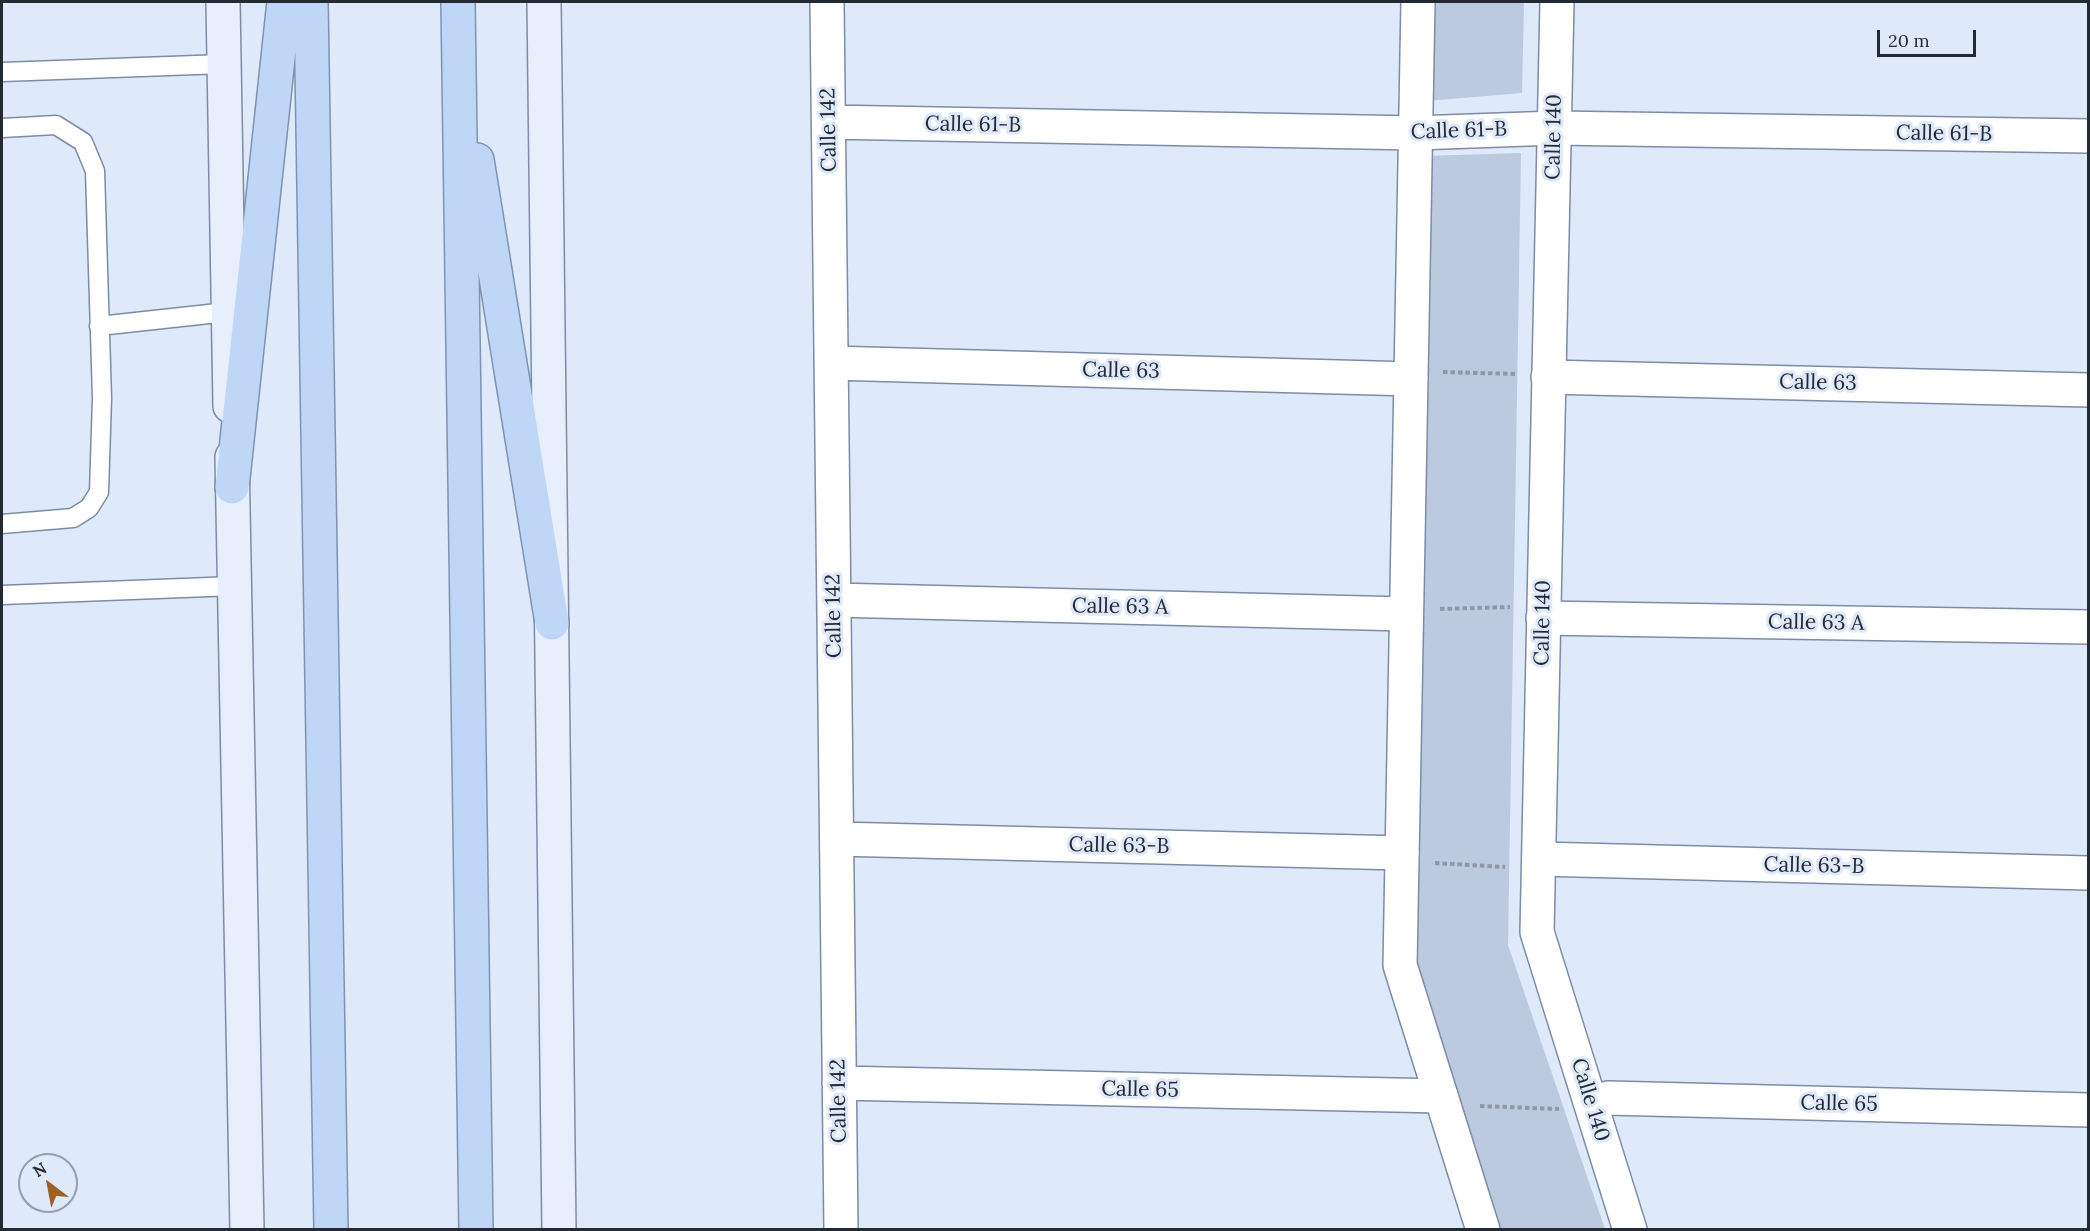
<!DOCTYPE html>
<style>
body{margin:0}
#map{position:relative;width:2090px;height:1231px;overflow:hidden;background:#dee9fa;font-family:Lora,serif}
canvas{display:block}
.frame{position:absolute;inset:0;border:3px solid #232a34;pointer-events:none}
.north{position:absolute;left:18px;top:1153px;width:60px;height:60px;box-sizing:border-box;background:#dee9fa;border:2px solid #939dab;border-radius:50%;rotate:328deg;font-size:16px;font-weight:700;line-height:24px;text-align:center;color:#232a34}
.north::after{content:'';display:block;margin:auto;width:21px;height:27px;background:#9c6023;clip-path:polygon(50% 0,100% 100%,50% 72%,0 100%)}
.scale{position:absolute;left:1877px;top:30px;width:99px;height:27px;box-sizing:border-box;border:3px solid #232a34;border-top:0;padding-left:8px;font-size:18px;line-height:21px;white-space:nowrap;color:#232a34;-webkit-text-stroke:4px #dee9fa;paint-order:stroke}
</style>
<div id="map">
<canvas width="2090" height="1231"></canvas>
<div class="frame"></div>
<div class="north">N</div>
<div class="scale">20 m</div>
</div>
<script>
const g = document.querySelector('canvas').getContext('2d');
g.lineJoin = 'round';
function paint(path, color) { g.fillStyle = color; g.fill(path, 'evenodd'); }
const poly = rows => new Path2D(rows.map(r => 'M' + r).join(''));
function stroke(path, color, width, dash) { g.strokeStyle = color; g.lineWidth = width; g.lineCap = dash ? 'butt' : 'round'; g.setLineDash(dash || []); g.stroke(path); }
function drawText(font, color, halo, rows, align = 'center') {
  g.font = font + ' Lora,serif'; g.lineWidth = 6; g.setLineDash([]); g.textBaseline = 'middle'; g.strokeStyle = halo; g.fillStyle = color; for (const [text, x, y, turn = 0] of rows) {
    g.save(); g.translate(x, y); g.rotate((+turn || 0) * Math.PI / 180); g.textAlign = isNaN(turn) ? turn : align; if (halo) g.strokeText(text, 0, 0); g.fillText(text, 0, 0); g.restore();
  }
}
paint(poly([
 [1428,2,1524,2,1522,93,1426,101],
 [1521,153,1508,945,1605,1229,1498,1229,1412,962,1424,156]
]), '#bccadf');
const service = poly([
 [2,72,224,64],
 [2,128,56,125,83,142,95,171,102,398,99,492,89,508,73,518,2,524],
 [99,326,227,312],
 [2,595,235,586]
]);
const minor = poly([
 [827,2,841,1230],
 [829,122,1416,133,1555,128,2088,136],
 [831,363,1411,379],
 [1548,377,2088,390],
 [834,600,1406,614],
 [1543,618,2088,627],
 [837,839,1402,853],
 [1539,859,2088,873],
 [839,1083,1441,1096],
 [1591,1103,1608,1098,2088,1110]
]);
const tertiary = poly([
 [1418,2,1400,965,1483,1230],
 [1557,2,1537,932,1630,1230]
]);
const secondary = poly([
 [223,2,230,406],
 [544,2,559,1230],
 [232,457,247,1230]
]);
const trunk = poly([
 [311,2,331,1230],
 [458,2,476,1230],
 [477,160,552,623],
 [232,487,284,2]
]);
stroke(service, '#7c8ca6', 21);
stroke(minor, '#7c8ca6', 36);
stroke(tertiary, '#7c8ca6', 36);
stroke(secondary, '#7c8ca6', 36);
stroke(trunk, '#7f93b1', 36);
stroke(poly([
 [1443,372,1517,374],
 [1440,609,1510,607],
 [1435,863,1505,867],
 [1480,1106,1559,1109]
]), '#8e98a6', 4, [4.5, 3]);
stroke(service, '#fff', 18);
stroke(minor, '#fff', 33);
stroke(tertiary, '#fff', 33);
stroke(secondary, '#e7effc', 33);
stroke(trunk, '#c0d6f7', 33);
drawText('21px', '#232a34', '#dee9fa', [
 ["Calle 61-B",973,125,1],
 ["Calle 142",829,130,-91],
 ["Calle 61-B",1459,131,-2],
 ["Calle 61-B",1944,134,1],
 ["Calle 140",1554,137,-89],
 ["Calle 63",1121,371,1],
 ["Calle 63",1818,383,1],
 ["Calle 63 A",1120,607,1],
 ["Calle 142",834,616,-91],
 ["Calle 140",1543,623,-89],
 ["Calle 63 A",1816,623,1],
 ["Calle 63-B",1119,846,1],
 ["Calle 63-B",1814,866,1],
 ["Calle 65",1140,1090,1],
 ["Calle 140",1590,1100,73],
 ["Calle 142",839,1101,-91],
 ["Calle 65",1839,1104,1]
]);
</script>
